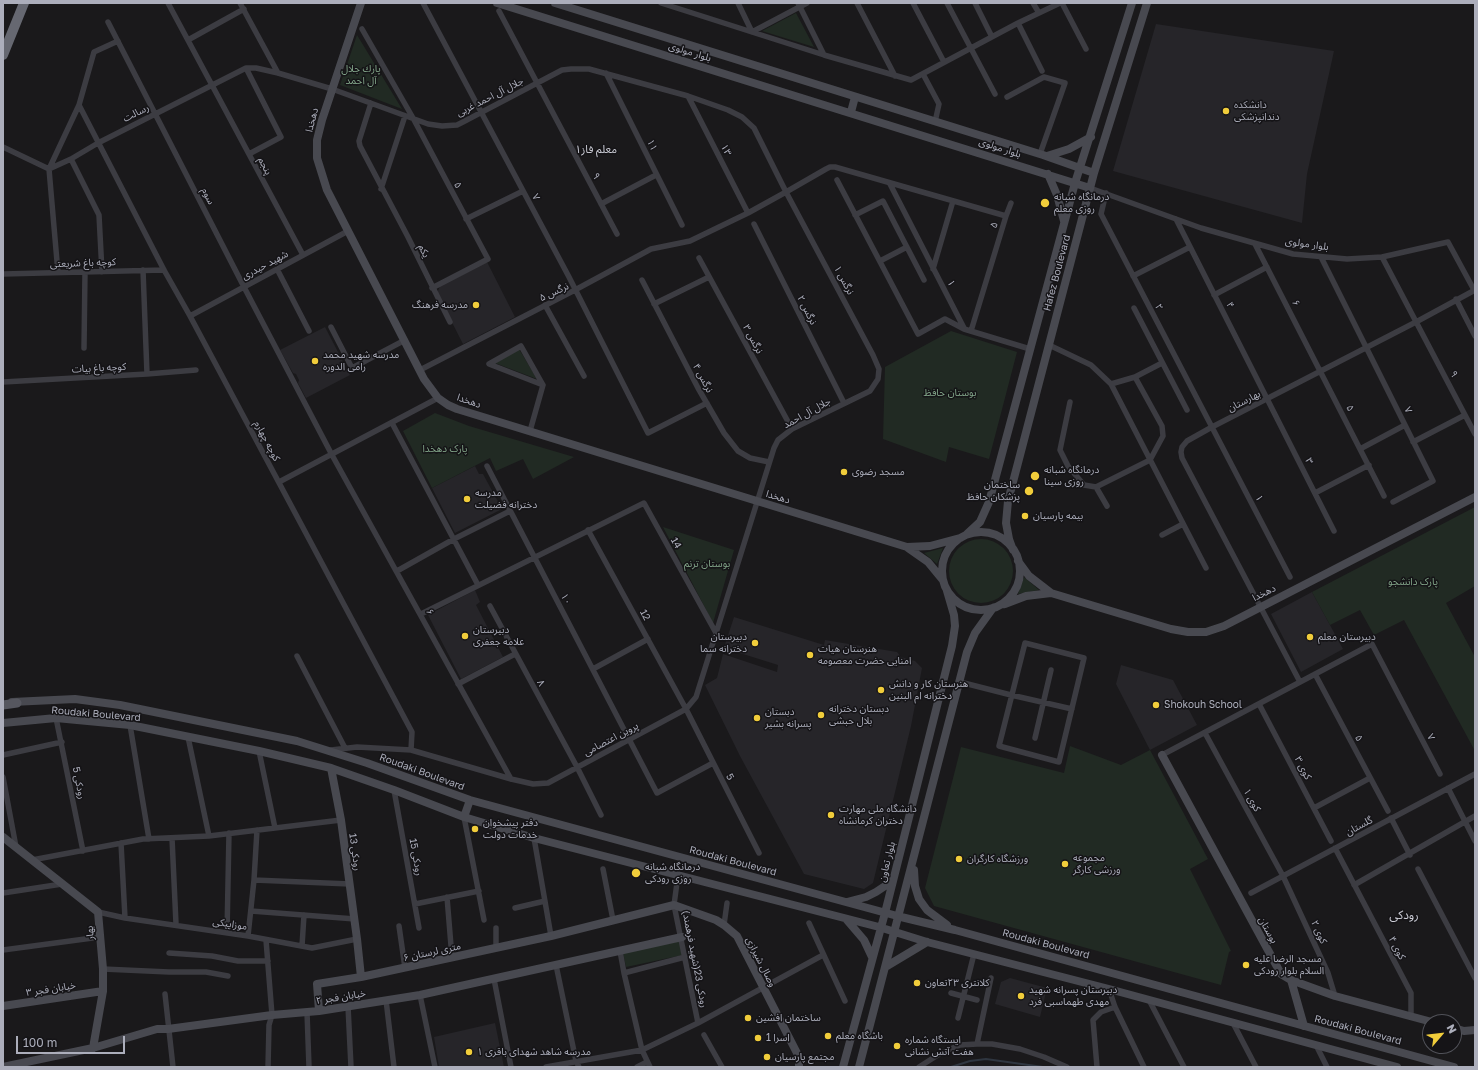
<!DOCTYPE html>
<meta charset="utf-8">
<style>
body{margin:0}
#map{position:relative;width:1478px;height:1070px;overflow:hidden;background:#1a191b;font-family:"Golos Text",sans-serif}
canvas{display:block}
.frame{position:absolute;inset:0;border:4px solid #acaebb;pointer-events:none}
.north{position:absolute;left:1422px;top:1014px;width:40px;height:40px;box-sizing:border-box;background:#151417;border:1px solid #515259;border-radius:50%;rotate:62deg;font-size:11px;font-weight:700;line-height:16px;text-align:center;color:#acaebb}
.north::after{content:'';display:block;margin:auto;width:14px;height:18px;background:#f1cd3b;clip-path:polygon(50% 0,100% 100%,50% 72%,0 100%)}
.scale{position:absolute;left:16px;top:1036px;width:109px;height:18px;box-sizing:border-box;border:2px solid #acaebb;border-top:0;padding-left:5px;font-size:12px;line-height:14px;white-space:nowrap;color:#acaebb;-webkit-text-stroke:3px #151417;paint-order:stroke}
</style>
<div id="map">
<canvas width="1478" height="1070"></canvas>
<div class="frame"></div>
<div class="north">N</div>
<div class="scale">100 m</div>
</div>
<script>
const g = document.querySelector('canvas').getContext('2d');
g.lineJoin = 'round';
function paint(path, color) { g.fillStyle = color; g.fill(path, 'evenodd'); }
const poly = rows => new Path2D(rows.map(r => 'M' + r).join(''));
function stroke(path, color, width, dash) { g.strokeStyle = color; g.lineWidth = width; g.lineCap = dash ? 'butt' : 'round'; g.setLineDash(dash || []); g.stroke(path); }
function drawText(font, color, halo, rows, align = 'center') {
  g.font = font + ' "Golos Text","Noto Sans Arabic",sans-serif'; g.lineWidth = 3; g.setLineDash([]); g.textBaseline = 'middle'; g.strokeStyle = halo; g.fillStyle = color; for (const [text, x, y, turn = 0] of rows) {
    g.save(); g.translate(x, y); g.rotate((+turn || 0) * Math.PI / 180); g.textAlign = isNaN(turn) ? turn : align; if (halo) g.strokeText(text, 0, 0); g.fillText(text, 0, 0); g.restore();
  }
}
paint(poly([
 [1156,24,1334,51,1307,174,1302,223,1113,171],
 [487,262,515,317,463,344,437,293,440,286],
 [325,327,350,375,306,398,298,383,299,380,296,374,293,373,280,350],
 [475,466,479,474,483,474,502,509,455,533,432,488],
 [475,590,480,602,476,605,503,657,461,679,428,615],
 [1312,592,1343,649,1301,672,1271,614],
 [734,617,824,645,825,640,897,652,901,657,915,661,922,668,911,726,873,883,864,889,804,874,740,756,705,685,717,678,723,654,777,672,778,665,724,648],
 [1121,665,1173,680,1197,725,1150,750,1116,684],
 [1010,978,1047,988,1040,1017,995,1004,1001,982],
 [495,1023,504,1067,439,1067,434,1037]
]), '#262529');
paint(poly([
 [796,13,814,47,762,31],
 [357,35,402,109,340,85],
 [951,331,1017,352,989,459,949,447,946,462,883,439,885,367],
 [519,349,537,379,495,363],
 [435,413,469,426,574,457,533,479,523,459,496,471,490,458,432,488,403,431],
 [1475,507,1475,586,1446,603,1475,657,1475,751,1404,620,1374,635,1360,610,1330,625,1312,592],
 [663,527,734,550,713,623],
 '949 571a32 32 0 1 1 64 0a32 32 0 1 1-64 0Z',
 [943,548,937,564,924,553],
 [1024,577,1039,590,1018,594],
 [1070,746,1121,765,1150,750,1208,859,1190,869,1231,951,1229,952,1221,985,934,906,925,888,961,747,1064,773],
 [680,941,683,955,626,967,623,953]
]), '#212a23');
stroke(poly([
 [951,1067,970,1061,986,1059,1043,1067]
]), '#2f3640', 2);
stroke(poly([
 [168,3,303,255],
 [240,3,278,73],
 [423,3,569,277,648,433,707,403],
 [661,3,824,55,911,80,1018,23,1060,3],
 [738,3,752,32,807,3],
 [798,3,824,55],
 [857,3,895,76],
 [913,3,944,62],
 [947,3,995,94],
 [975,3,992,37],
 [1033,3,1039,13],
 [1062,3,1086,49],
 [499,11,617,234],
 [108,22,244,287,332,455,511,779],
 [1018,23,1042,71],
 [362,29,413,118,488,259,432,288],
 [188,40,244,9],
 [118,41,94,52,79,105,164,270,190,316,412,732,411,750],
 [246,68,281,137,249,154],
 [606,73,682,225],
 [923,74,939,104,935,122],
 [688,96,748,213],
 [1007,97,1044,77,1065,83,1040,154],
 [371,103,359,141,360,146,408,237,450,322],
 [3,147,49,169,79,105],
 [71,159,99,215,102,272],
 [837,180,918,334,945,319,964,329,1030,349],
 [890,184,964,328],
 [1090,188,1201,228,1293,254,1347,259,1382,257,1448,242,1474,290],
 [381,189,405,116],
 [1106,193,1101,214,1290,577],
 [601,204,656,175],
 [855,215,883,201,924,280],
 [1006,216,1011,203],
 [466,219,523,191],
 [1176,219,1334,531],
 [754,224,844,403],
 [1255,244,1384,496],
 [1321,257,1433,481,1393,502],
 [1382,257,1475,434],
 [699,258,792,429],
 [880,261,907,247],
 [277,269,309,331],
 [933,269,953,201],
 [143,270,147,374],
 [58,273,49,169,71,159,98,143,246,68,256,68,278,73,332,89,428,124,442,126,457,125,463,122,562,70,571,69,589,69,688,96,728,110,742,117,754,128,786,192,873,355,879,369,878,379,870,391,792,429,778,440,774,448,696,697,686,709,548,783,533,784,511,779,411,750,357,747,331,750],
 [3,274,164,270],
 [1133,276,1190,247],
 [642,280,698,388,724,433,738,451,750,458,769,462],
 [1214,295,1267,267],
 [1456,299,1475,336],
 [654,304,709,277],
 [545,305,584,376],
 [1134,308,1187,410],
 [190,316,348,231],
 [331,327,352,368,405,340],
 [1049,345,1091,365,1111,384,1206,568],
 [84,348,85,272],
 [420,370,575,290,651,249,690,241,748,213,786,192,826,169,830,167,835,167,1006,216,971,331],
 [3,382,147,374,196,370],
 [1111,384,1135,377,1162,363],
 [1070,402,1060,450,1068,466,1084,485,1096,487,1107,506],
 [392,423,478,585],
 [530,431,543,385,521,346,489,364,543,385],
 [1413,442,1465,415],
 [1360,449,1405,425],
 [487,466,657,793,713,763],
 [279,482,438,398],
 [1096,487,1150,460,1163,436,1162,426,1135,377],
 [1315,493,1369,465],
 [588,530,686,709,759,853],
 [1162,535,1183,524],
 [397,571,454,539,510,511],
 [490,606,577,767,601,815],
 [421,614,644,503,716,633],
 [1025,643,1084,658,1059,762,999,746,1025,643],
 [297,656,345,748],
 [593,669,648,639],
 [1315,674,1388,811],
 [960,682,1011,695,1072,709],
 [1300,682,1182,458,1181,452,1182,447,1187,441,1212,427,1416,322,1475,290],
 [458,684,515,654],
 [1259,704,1331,841],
 [56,718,83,851],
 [130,725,149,839],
 [1205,733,1283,876,1328,973,1335,996],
 [188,737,209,836],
 [1035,738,1051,670],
 [259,751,275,828],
 [3,755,62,742],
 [1162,755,1372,644,1440,774],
 [3,777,16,847],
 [1448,788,1475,841],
 [394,790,419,928],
 [1314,808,1370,778],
 [464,817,484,920],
 [1391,818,1410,855],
 [257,830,254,880,350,884],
 [172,838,176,924],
 [534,838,551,936],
 [121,843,125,918],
 [1335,848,1411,993,1411,1016],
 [32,860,143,839,209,836,341,820],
 [603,869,613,920],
 [1418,869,1475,978],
 [678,875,674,905,698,1023],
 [1354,885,1475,816],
 [3,893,62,884],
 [1251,893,1475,774],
 [447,897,452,958],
 [415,904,479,891],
 [515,908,545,901],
 [251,911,355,919],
 [98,912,125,918,248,936,312,948,357,939],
 [809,923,845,1001],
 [724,925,727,903],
 [399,926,405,968],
 [227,933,229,833],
 [248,936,254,880],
 [266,940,272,1015,269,1025,268,1067],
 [302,946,304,915],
 [496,948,496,928],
 [3,950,100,937],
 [620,951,624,973],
 [169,953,212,956,238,961,268,961],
 [556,965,576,1061,579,1067],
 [103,969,169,972,206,972,228,976],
 [494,979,511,1067],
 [1109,989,1115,1007,1144,1067],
 [951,993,977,1000],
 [165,994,173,1067],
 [420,995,435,1067],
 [386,1000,394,1067],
 [1149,1000,1184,1067],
 [348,1006,351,1067],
 [307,1012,309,1067],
 [958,1018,974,954],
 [1233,1023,1256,1067],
 [704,1035,722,1067],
 [977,1044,991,978],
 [1316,1045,1327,1067],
 [546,1067,642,1050,698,1023,823,955],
 [637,1067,647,1062],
 [650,1067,642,1050,624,973,685,957],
 [919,1067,941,1053,960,1045,977,1044,992,1044,1020,1049,1044,1057,1067,1067],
 [1097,1067,1093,1020,1101,1012,1115,1007]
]), '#3c3c42', 5.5);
stroke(poly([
 [361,3,322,120,317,140,317,158,327,190,424,379,438,398,448,405,457,409,907,547,930,546,960,538],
 [497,3,1090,188],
 [555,3,1043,155,1094,173],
 [851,112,855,97],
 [1047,156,1069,149,1091,137],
 [1048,174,1057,195,1064,221],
 '942 571a39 39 0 1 1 78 0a39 39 0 1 1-78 0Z',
 [967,534,980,522,989,502,1075,183,1132,3],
 [908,548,928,562,942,579],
 [1013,550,1009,539,1006,523,1008,501,1094,173,1147,3],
 [1018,561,1029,576,1051,593,1171,629,1188,632,1206,632,1224,626,1475,497],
 [1005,604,1026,596,1051,593],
 [12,702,75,699,120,705,297,741,367,763,470,800,901,917,955,930,1454,1067],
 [3,723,56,718,130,725,259,751,331,768,394,790,464,817,534,838,879,927,927,942,1109,989,1397,1067],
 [1162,755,1281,974,1291,980,1335,996,1432,1022],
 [331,768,341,820,357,939,361,977],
 [464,817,470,800],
 [3,837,98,912,103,969,103,991,93,1048],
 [914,870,915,886,919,899,927,910,947,925],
 [847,902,866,897,876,892,885,886,892,878],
 [846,919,864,940,872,957],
 [887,966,927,942],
 [1291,980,1304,1026],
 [3,1006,103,991],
 [319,1011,317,984,361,977,551,936,674,905,716,920,724,925,737,936,799,1057,799,1067],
 [1454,1028,1464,1031,1475,1030],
 [3,1067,93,1048,157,1029,168,1029,272,1015,319,1011,420,995,682,937],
 [843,1067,885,913,952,646,955,626,954,615,947,591],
 [859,1067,967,652,975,633,993,608]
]), '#484950', 8);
stroke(poly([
 [3,705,17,703]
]), '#56575f', 9);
stroke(poly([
 [3,55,24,3]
]), '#666871', 10);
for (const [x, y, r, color] of [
 [1226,111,4,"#f1cd3b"],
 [1045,203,5,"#f1cd3b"],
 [476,305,4,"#f1cd3b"],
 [315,361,4,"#f1cd3b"],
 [844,472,4,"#f1cd3b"],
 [1035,476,5,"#f1cd3b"],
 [1029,491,5,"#f1cd3b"],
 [467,499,4,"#f1cd3b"],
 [1025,516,4,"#f1cd3b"],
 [465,636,4,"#f1cd3b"],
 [1310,637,4,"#f1cd3b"],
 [755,643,4,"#f1cd3b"],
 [810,655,4,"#f1cd3b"],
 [881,690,4,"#f1cd3b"],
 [1156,705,4,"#f1cd3b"],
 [821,715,4,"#f1cd3b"],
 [757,718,4,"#f1cd3b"],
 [831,815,4,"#f1cd3b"],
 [475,829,4,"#f1cd3b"],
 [959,859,4,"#f1cd3b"],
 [1065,864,4,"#f1cd3b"],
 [636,873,5,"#f1cd3b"],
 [1246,965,4,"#f1cd3b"],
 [917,983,4,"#f1cd3b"],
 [1021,996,4,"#f1cd3b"],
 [748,1018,4,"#f1cd3b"],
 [828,1036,4,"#f1cd3b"],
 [758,1038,4,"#f1cd3b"],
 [897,1046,4,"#f1cd3b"],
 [469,1052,4,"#f1cd3b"],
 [767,1057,4,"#f1cd3b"]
]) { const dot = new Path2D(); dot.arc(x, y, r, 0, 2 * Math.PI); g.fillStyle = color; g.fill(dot); stroke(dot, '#151417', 1.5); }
drawText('10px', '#acaebb', '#151417', [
 ["بلوار مولوی",690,52,17],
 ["جلال آل احمد غربی",490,97,-27],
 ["رسالت",136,113,-27],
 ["دهخدا",312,120,-75],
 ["۱۱",652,145,64],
 ["بلوار مولوی",1000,148,18],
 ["۱۳",726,150,63],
 ["پنجم",265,166,62],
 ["۹",596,176,63],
 ["۵",458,185,62],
 ["سوم",208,196,63],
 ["۷",536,197,62],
 ["۵",994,225,-73],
 ["بلوار مولوی",1307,244,8],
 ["یکم",424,251,64],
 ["کوچه باغ شریعتی",83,263,-2],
 ["شهید حیدری",265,265,-28],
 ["Hafez Boulevard",1057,273,-75],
 ["نرگس ۱",844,280,62],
 ["۱",951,283,63],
 ["نرگس ۵",554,292,-25],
 ["۶",1296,303,62],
 ["۴",1230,305,63],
 ["۲",1159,307,62],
 ["نرگس ۲",807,310,63],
 ["نرگس ۳",753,339,62],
 ["کوچه باغ بیات",99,368,-3],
 ["۹",1454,374,62],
 ["نرگس ۴",703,378,62],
 ["دهخدا",469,401,19],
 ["بهارستان",1244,401,-27],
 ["۵",1350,408,63],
 ["۷",1408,410,64],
 ["جلال آل احمد",807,413,-29],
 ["کوچه چهارم",267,441,62],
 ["۳",1309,461,63],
 ["دهخدا",778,497,17],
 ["۱",1259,498,63],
 ["14",676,543,61],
 ["دهخدا",1264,593,-27],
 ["۱۰",566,599,62],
 ["۶",430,612,62],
 ["12",645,615,62],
 ["۸",541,683,61],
 ["Roudaki Boulevard",96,714,5],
 ["۷",1431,737,62],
 ["۵",1359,738,62],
 ["پروین اعتصامی",611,739,-28],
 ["کوی ۳",1303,768,62],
 ["Roudaki Boulevard",422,772,20],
 ["5",730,777,63],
 ["رودکی 5",79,783,79],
 ["کوی ۱",1252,800,61],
 ["گلستان",1359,826,-28],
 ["رودکی 13",355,852,82],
 ["رودکی 15",416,857,80],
 ["Roudaki Boulevard",733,861,15],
 ["بلوار تعاون",887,862,-76],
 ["موزاییکی",230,924,9],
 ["بوستان",1268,930,61],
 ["کوی ۲",1319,932,65],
 ["بهار",90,933,-95],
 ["Roudaki Boulevard",1046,944,15],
 ["کوی ۴",1397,948,62],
 ["۶ متری لرستان",432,952,-12],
 ["رودکی 23(شهید فرهمند)",695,959,79],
 ["وصال شیرازی",761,962,63],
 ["خیابان فجر ۳",51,989,-9],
 ["خیابان فجر ۲",341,997,-9],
 ["Roudaki Boulevard",1358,1030,15]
]);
drawText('10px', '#83a68a', '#151417', [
 ["پارك جلال",361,69],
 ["آل احمد",361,81],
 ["بوستان حافظ",950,393],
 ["پارک دهخدا",445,449],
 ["بوستان ترنم",707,564],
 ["پارک دانشجو",1413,582]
]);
drawText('10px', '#acaebb', '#151417', [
 ["دانشکده",1234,105],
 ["دندانپزشکی",1234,117],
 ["درمانگاه شبانه",1054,197],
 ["روزی معلم",1054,209],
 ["مدرسه فرهنگ",468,305,"right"],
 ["مدرسه شهید محمد",323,355],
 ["رامی الدوره",323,367],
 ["درمانگاه شبانه",1044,470],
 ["روزی سینا",1044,482],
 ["مسجد رضوی",852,472],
 ["ساختمان",1020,485,"right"],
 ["پزشکان حافظ",1020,497,"right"],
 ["مدرسه",475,493],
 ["دخترانه فضيلت",475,505],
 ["بیمه پارسیان",1033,516],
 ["دبیرستان",473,630],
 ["علامه جعفری",473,642],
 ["دبیرستان",747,637,"right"],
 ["دخترانه سما",747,649,"right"],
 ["دبیرستان معلم",1318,637],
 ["هنرستان هیات",818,649],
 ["امنایی حضرت معصومه",818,661],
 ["هنرستان کار و دانش",889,684],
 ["دخترانه ام البنین",889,696],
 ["Shokouh School",1164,705],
 ["دبستان دخترانه",829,709],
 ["بلال حبشی",829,721],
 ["دبستان",765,712],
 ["پسرانه بشير",765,724],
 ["دانشگاه ملی مهارت",839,809],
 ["دختران کرمانشاه",839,821],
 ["دفتر پیشخوان",483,823],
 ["خدمات دولت",483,835],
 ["مجموعه",1073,858],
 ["ورزشی کارگر",1073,870],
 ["ورزشگاه کارگران",967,859],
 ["درمانگاه شبانه",645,867],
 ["روزی رودکی",645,879],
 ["مسجد الرضا علیه",1254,959],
 ["السلام بلوار رودکی",1254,971],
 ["کلانتری ۲۳تعاون",925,983],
 ["دبیرستان پسرانه شهید",1029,990],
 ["مهدی طهماسبی فرد",1029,1002],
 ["ساختمان افشین",756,1018],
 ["باشگاه معلم",836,1036],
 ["اسرا 1",766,1038],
 ["ایستگاه شماره",905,1040],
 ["هفت آتش نشانی",905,1052],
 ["مدرسه شاهد شهدای باقری ۱",477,1052],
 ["مجتمع پارسیان",775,1057]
], 'left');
drawText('11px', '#cdced7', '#151417', [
 ["معلم فاز۱",596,150]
]);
drawText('12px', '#cdced7', '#151417', [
 ["رودکی",1404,915]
]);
</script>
